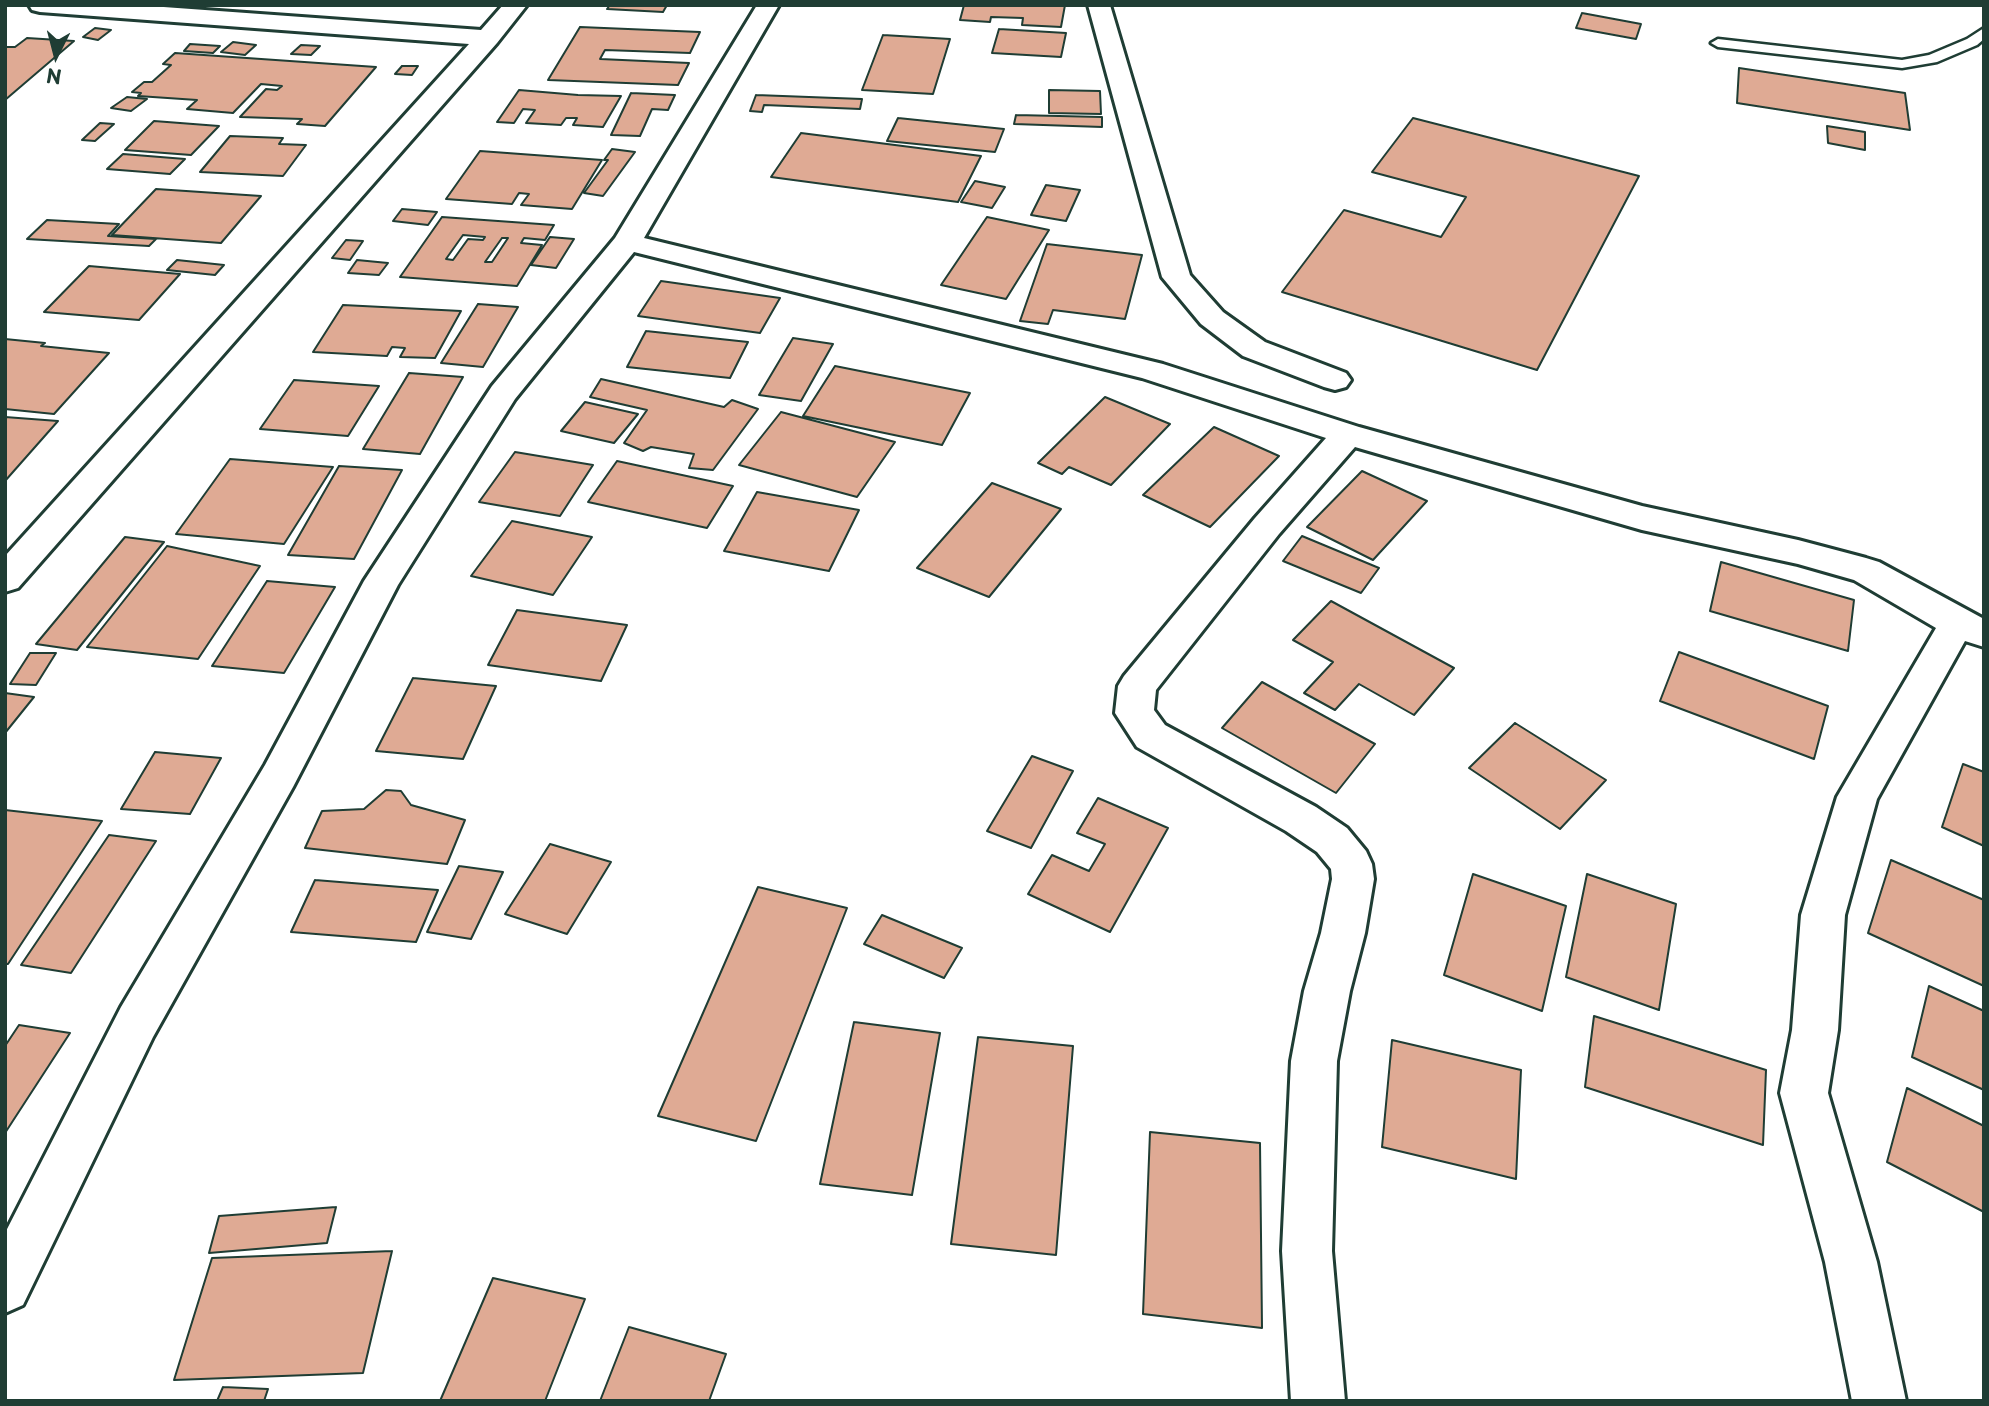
<!DOCTYPE html>
<style>
body{margin:0}
#map{position:relative;width:1989px;height:1406px;overflow:hidden;background:#fff;font-family:"Playpen Sans",sans-serif}
canvas{display:block}
.frame{position:absolute;inset:0;border:7px solid #1f3d34;pointer-events:none}
.north{position:absolute;left:21px;top:21px;width:70px;height:70px;-webkit-text-stroke:5px #fff;paint-order:stroke;rotate:186deg;font-size:19px;font-weight:700;line-height:28px;text-align:center;color:#1f3d34}
.north::after{content:'';display:block;margin:auto;width:24px;height:32px;background:#1f3d34;clip-path:polygon(50% 0,100% 100%,50% 72%,0 100%)}
</style>
<div id="map">
<canvas width="1989" height="1406"></canvas>
<div class="frame"></div>
<div class="north">N</div>
</div>
<script>
const g = document.querySelector('canvas').getContext('2d');
g.lineJoin = 'round';
function paint(path, color) { g.fillStyle = color; g.fill(path, 'evenodd'); }
const poly = rows => new Path2D(rows.map(r => 'M' + r).join(''));
function stroke(path, color, width, dash) { g.strokeStyle = color; g.lineWidth = width; g.lineCap = dash ? 'butt' : 'round'; g.setLineDash(dash || []); g.stroke(path); }
const building = poly([
 [610,5,667,5,663,12,607,9,610,5],
 [964,5,1065,5,1061,27,1022,25,1023,18,991,17,990,22,960,20,964,5],
 [1582,13,1641,24,1636,39,1576,28,1582,13],
 [580,27,700,32,690,53,605,50,600,59,689,63,678,85,548,80,580,27],
 [95,28,111,30,98,40,83,37,95,28],
 [999,29,1066,33,1061,57,992,53,999,29],
 [883,35,950,39,933,94,862,90,883,35],
 [27,38,74,41,5,100,5,47,15,47,27,38],
 [233,42,256,45,245,55,221,52,233,42],
 [190,44,220,46,213,53,184,51,190,44],
 [301,45,320,46,311,55,291,54,301,45],
 [175,53,376,67,325,126,297,124,302,119,240,117,266,89,277,90,282,86,261,84,233,113,187,109,197,100,138,96,141,93,132,92,144,82,152,82,171,65,163,64,175,53],
 [402,66,418,66,412,75,395,74,402,66],
 [1739,68,1905,93,1910,130,1737,103,1739,68],
 [519,90,578,95,621,96,603,127,573,125,577,118,566,118,561,125,526,123,535,110,523,109,514,123,497,122,519,90],
 [1049,90,1100,91,1101,114,1049,113,1049,90],
 [631,93,675,95,668,110,652,109,640,136,611,135,631,93],
 [756,95,862,99,860,109,764,105,762,112,750,111,756,95],
 [127,97,147,99,131,111,111,108,127,97],
 [1016,115,1102,117,1102,127,1014,124,1016,115],
 [898,118,1004,129,995,152,887,141,898,118],
 [1413,118,1639,176,1537,370,1282,292,1344,210,1441,237,1466,197,1372,172,1413,118],
 [154,121,219,126,191,155,125,150,154,121],
 [100,123,114,124,95,141,82,140,100,123],
 [1827,126,1865,132,1865,150,1828,143,1827,126],
 [801,133,981,156,958,202,771,177,801,133],
 [230,136,283,138,279,144,306,145,283,176,200,172,230,136],
 [612,149,635,152,603,196,584,193,608,160,604,160,612,149],
 [480,151,602,160,572,209,521,205,529,194,519,193,512,204,446,199,480,151],
 [123,154,185,159,170,174,107,169,123,154],
 [975,181,1005,187,992,208,961,202,975,181],
 [1046,185,1080,190,1066,221,1031,215,1046,185],
 [156,189,261,196,221,243,112,235,156,189],
 [402,209,437,212,428,225,393,221,402,209],
 [442,217,554,225,545,240,524,238,521,243,542,245,517,286,400,277,442,217],
 [463,235,485,237,483,240,468,239,453,260,446,259,463,235],
 [502,238,508,238,492,262,485,262,502,238],
 [987,217,1049,230,1006,299,941,285,987,217],
 [47,220,119,224,108,236,156,239,149,246,27,239,47,220],
 [550,237,574,239,556,268,531,265,550,237],
 [346,240,363,241,350,260,332,258,346,240],
 [1047,244,1142,255,1125,319,1053,310,1048,324,1020,321,1047,244],
 [177,260,224,265,215,275,167,270,177,260],
 [357,260,388,263,379,275,348,273,357,260],
 [89,266,180,274,139,320,44,312,89,266],
 [661,281,780,298,760,333,638,316,661,281],
 [478,304,518,307,483,367,441,363,478,304],
 [343,305,461,311,435,358,400,357,405,348,392,347,387,356,313,352,343,305],
 [646,331,748,342,730,378,627,367,646,331],
 [793,338,833,344,801,401,759,395,793,338],
 [5,339,45,343,41,346,109,353,54,414,5,409,5,339],
 [835,366,970,393,942,445,803,416,835,366],
 [409,373,463,377,420,454,363,449,409,373],
 [601,379,724,407,732,400,758,409,713,470,689,468,694,454,651,447,643,451,624,443,647,410,590,397,601,379],
 [294,380,379,386,348,436,260,429,294,380],
 [1105,397,1170,424,1111,485,1069,467,1062,474,1038,463,1105,397],
 [585,402,638,414,614,443,561,431,585,402],
 [781,412,895,442,857,497,739,465,781,412],
 [5,417,58,421,5,481,5,417],
 [1214,427,1279,456,1210,527,1143,495,1214,427],
 [515,452,593,465,560,516,479,502,515,452],
 [230,459,333,467,284,544,176,534,230,459],
 [617,461,733,486,707,528,588,502,617,461],
 [339,466,402,470,354,559,288,555,339,466],
 [1362,471,1427,501,1373,560,1307,527,1362,471],
 [992,483,1061,509,989,597,917,568,992,483],
 [757,492,859,510,829,571,724,551,757,492],
 [512,521,592,537,553,595,471,576,512,521],
 [1302,536,1379,568,1361,593,1283,561,1302,536],
 [125,537,164,542,77,650,36,644,125,537],
 [167,546,260,566,198,659,87,647,167,546],
 [1721,562,1854,600,1848,651,1710,611,1721,562],
 [267,581,335,587,284,673,212,666,267,581],
 [1331,601,1454,668,1414,715,1359,684,1335,710,1304,693,1333,662,1293,640,1331,601],
 [517,610,627,625,601,681,488,665,517,610],
 [1679,652,1828,706,1814,759,1660,701,1679,652],
 [30,653,56,653,36,685,10,684,30,653],
 [413,678,496,686,463,759,376,751,413,678],
 [1262,682,1375,744,1336,793,1222,728,1262,682],
 [5,693,34,697,5,733,5,693],
 [1515,723,1606,780,1560,829,1469,768,1515,723],
 [155,752,221,758,190,814,121,809,155,752],
 [1032,756,1073,771,1031,848,987,831,1032,756],
 [1963,764,1984,772,1984,846,1942,827,1963,764],
 [386,790,401,791,411,805,465,820,447,864,305,848,322,811,364,809,386,790],
 [1098,798,1168,828,1110,932,1028,894,1052,855,1089,871,1105,844,1077,833,1098,798],
 [5,810,102,821,8,964,5,964,5,810],
 [109,835,156,841,71,973,21,965,109,835],
 [550,844,611,862,567,934,505,914,550,844],
 [1891,860,1984,900,1984,986,1868,933,1891,860],
 [459,866,503,872,471,939,427,932,459,866],
 [1473,874,1566,906,1542,1011,1444,975,1473,874],
 [1587,874,1676,904,1659,1010,1566,977,1587,874],
 [315,880,438,890,416,942,291,932,315,880],
 [758,887,847,908,756,1141,658,1116,758,887],
 [882,915,962,948,944,978,864,944,882,915],
 [1929,986,1984,1011,1984,1090,1912,1057,1929,986],
 [1594,1016,1766,1070,1763,1145,1585,1087,1594,1016],
 [854,1022,940,1033,912,1195,820,1184,854,1022],
 [19,1025,70,1033,5,1133,5,1046,19,1025],
 [978,1037,1073,1046,1056,1255,951,1244,978,1037],
 [1392,1040,1521,1070,1516,1179,1382,1147,1392,1040],
 [1907,1088,1984,1126,1984,1212,1887,1162,1907,1088],
 [1150,1132,1260,1143,1262,1328,1143,1314,1150,1132],
 [336,1207,327,1243,209,1253,219,1216,336,1207],
 [392,1251,363,1373,174,1380,212,1258,392,1251],
 [493,1278,585,1299,545,1401,440,1401,493,1278],
 [629,1327,726,1354,709,1401,600,1401,629,1327],
 [223,1387,268,1389,264,1401,217,1401,223,1387]
]);
paint(building, '#dfaa94');
stroke(building, '#1f3d34', 2);
const lane = poly([
 [1984,28,1984,39,1977,45,1937,62,1902,68,1718,47,1711,43,1718,39,1902,60,1929,55,1967,39,1984,28]
]);
const street = poly([
 [29,5,136,5,481,30,503,5,527,5,497,43,18,588,5,592,5,556,469,44,40,12,32,10,29,5],
 [757,5,779,5,644,238,1163,364,1359,427,1642,506,1798,540,1866,558,1879,562,1984,619,1984,647,1965,641,1877,799,1845,915,1838,1030,1828,1093,1877,1262,1906,1401,1852,1401,1825,1262,1780,1093,1792,1030,1801,915,1837,797,1936,628,1854,580,1798,564,1642,530,1355,447,1279,534,1156,690,1154,710,1165,725,1316,807,1347,828,1366,851,1372,864,1374,879,1365,933,1350,991,1337,1061,1332,1251,1345,1401,1291,1401,1282,1251,1291,1061,1304,991,1321,933,1332,879,1331,869,1317,852,1286,831,1137,747,1115,713,1118,686,1124,676,1255,518,1326,438,1142,378,634,252,515,399,398,585,293,787,153,1037,23,1305,5,1313,5,1233,121,1007,265,765,364,581,492,386,615,238,757,5],
 [1088,5,1110,5,1190,275,1223,312,1265,342,1346,373,1351,380,1346,387,1335,390,1324,387,1243,356,1201,324,1162,277,1088,5]
]);
stroke(lane, '#1f3d34', 5);
stroke(street, '#1f3d34', 6);
paint(lane, '#fff');
paint(street, '#fff');
</script>
